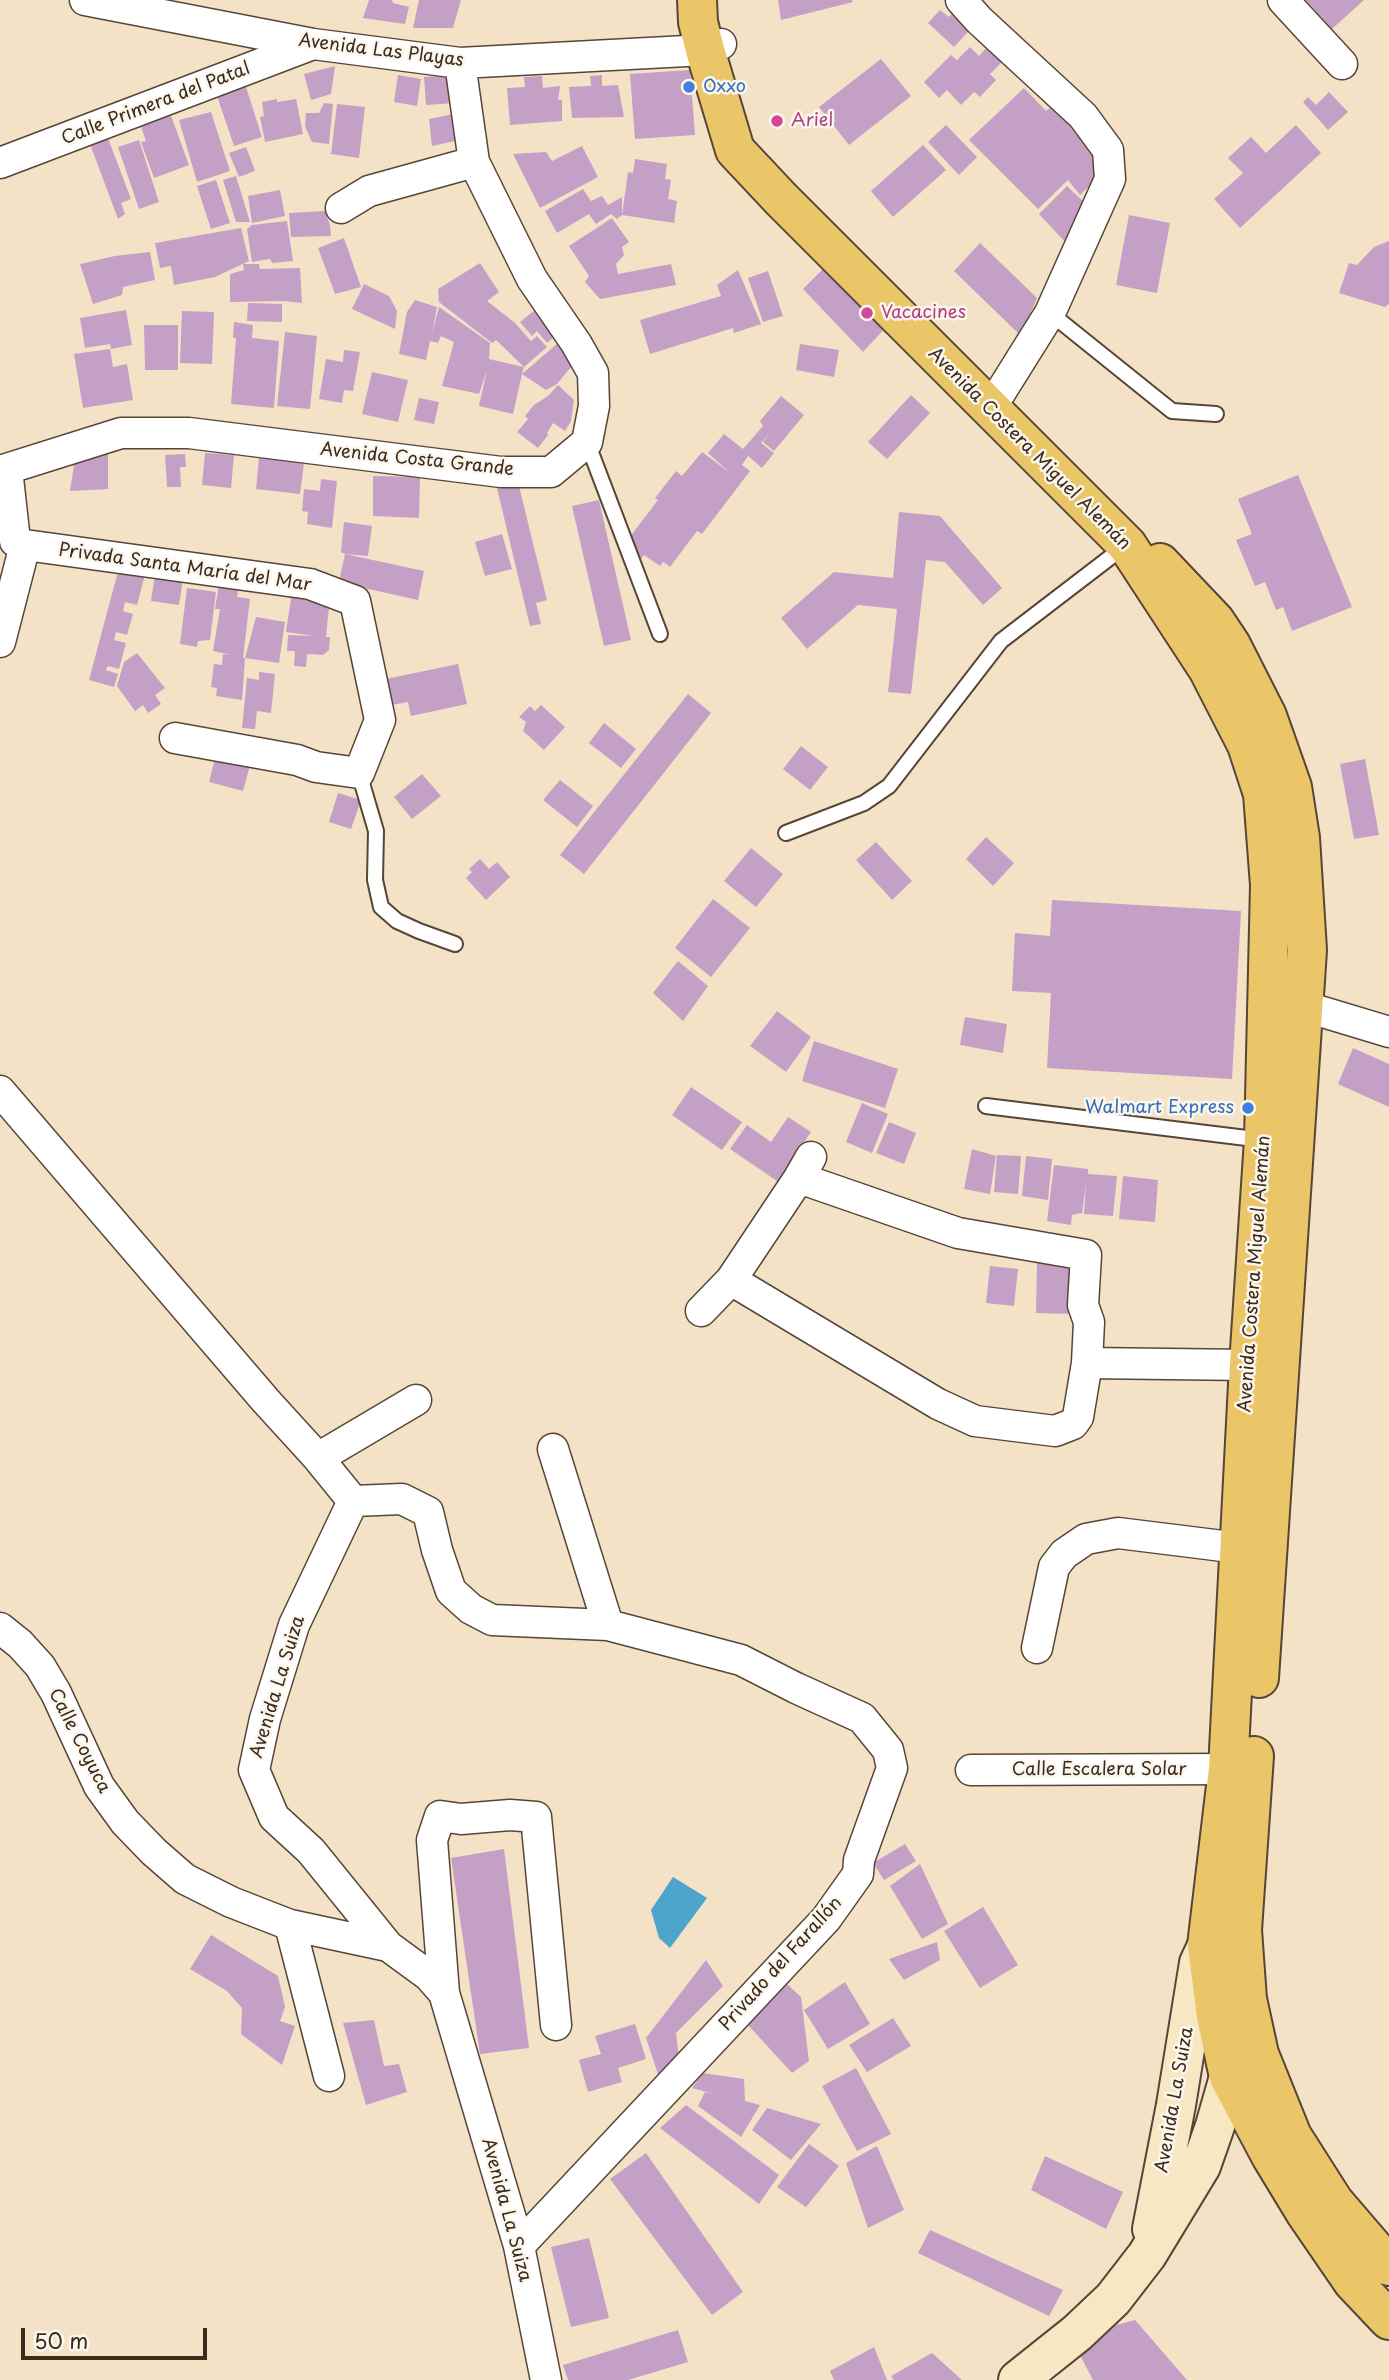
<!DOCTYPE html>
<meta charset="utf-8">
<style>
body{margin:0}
#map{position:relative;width:1389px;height:2380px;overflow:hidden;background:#f3e2c6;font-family:"Playpen Sans",sans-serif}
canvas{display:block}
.scale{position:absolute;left:21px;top:2328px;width:186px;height:32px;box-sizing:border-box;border:4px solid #3b2a1e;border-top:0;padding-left:9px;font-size:21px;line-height:24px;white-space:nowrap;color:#3b2a1e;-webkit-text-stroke:5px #fbf7ec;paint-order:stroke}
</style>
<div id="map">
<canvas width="1389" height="2380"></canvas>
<div class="scale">50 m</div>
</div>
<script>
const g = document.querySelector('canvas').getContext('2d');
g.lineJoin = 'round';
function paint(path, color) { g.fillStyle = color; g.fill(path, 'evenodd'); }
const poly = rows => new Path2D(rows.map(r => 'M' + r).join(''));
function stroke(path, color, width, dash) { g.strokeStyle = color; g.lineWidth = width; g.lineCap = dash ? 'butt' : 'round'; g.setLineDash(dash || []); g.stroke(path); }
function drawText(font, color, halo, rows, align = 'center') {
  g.font = font + ' "Playpen Sans",sans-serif'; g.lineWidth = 5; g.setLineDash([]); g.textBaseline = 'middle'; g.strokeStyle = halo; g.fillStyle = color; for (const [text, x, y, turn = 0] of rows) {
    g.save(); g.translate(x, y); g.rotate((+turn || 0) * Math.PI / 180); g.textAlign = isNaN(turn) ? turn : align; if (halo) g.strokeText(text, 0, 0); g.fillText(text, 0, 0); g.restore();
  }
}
paint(poly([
 [673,1877,707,1898,670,1948,659,1938,651,1910]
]), '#4fa4cb');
paint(poly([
 [369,0,392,0,393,3,409,7,405,24,363,18],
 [419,0,461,0,453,28,413,28],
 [778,0,852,0,853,2,781,20],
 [1306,0,1364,0,1332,29],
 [961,4,979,20,954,47,928,23,940,10,949,17],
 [988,46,1003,61,990,74,996,80,980,97,974,92,961,105,947,90,939,98,924,82,951,55,957,60,970,47,979,56],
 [881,59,911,96,849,145,819,107],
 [335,66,331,94,311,100,304,74],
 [690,70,695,135,635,139,630,74],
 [398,75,421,79,417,106,394,102],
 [453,75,455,103,426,105,424,77],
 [602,75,602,86,618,85,624,117,572,118,569,87,591,86,590,76],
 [542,76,543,88,560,86,558,100,562,100,562,121,510,125,507,88,525,87,524,77],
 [246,87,262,137,234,146,217,96],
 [1024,88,1046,111,1055,103,1098,161,1098,178,1080,195,1068,180,1038,209,969,140],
 [1329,92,1348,112,1328,130,1303,102,1308,97,1316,105],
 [277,99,277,102,296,99,303,134,265,142,260,117,264,116,262,102],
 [324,103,333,104,329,144,312,142,305,126,306,113,319,113],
 [337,104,365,107,359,158,331,154],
 [211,112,230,171,197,182,179,120],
 [170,113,189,165,154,178,141,142,146,141,140,124],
 [453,114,459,140,432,146,429,119],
 [946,125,977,157,959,175,928,142],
 [1296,125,1321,153,1240,228,1214,199,1243,173,1228,158,1251,137,1266,153],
 [108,138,131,199,121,203,125,214,118,219,90,144],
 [139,140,159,202,139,209,118,147],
 [923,145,946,170,893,217,871,191],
 [582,146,598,177,540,208,513,154,546,152,552,161],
 [246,147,255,171,239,177,229,153],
 [635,159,667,164,665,179,671,180,668,199,677,201,674,223,622,215,628,172,633,173],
 [236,176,250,222,236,222,223,180],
 [216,180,230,223,211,229,197,186],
 [1067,186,1085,203,1068,245,1039,214],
 [583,189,591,201,602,196,608,205,622,197,622,215,617,219,611,214,596,224,589,214,557,233,545,211],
 [280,190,285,216,252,223,248,196],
 [325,211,330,225,331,236,291,237,289,213],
 [1129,215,1170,223,1157,293,1116,285],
 [612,218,629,242,622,247,624,255,616,264,618,274,671,264,676,285,600,299,585,282,589,276,569,246],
 [287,221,293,261,272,263,270,259,252,262,247,229,252,225],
 [241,228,249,261,215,277,174,285,171,266,160,268,155,243],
 [344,238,361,287,335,294,318,248],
 [1389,241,1389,304,1385,307,1339,293,1349,263,1357,265,1374,247],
 [980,243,1037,298,1021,336,954,271],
 [150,252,155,280,123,287,122,295,93,304,80,264,115,256],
 [830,262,890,323,863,352,803,289],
 [480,263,499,292,487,301,515,323,531,341,537,336,547,347,524,367,522,374,558,343,571,367,557,384,546,390,522,374,513,414,479,406,487,370,479,394,442,386,454,342,441,336,438,343,430,341,426,360,399,354,407,312,415,300,437,307,432,333,439,307,490,343,489,359,524,367,496,340,492,343,439,302,438,289],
 [243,264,259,264,260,269,300,268,302,303,284,301,230,302,230,274,244,270],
 [738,270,761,324,734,333,733,328,650,354,640,320,721,296,717,285],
 [768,271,783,316,763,322,748,278],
 [364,284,389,296,397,311,395,329,352,309],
 [248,303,282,304,282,322,247,321],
 [541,305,555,336,547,343,537,331,532,336,520,322],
 [126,310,132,345,111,349,110,344,85,348,80,318],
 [182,311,214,312,212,364,180,363],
 [234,322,253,325,252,338,279,341,274,408,231,404,236,338,233,338],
 [144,325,178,325,178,370,145,370],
 [285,332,317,336,310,409,277,406],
 [800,344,839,350,834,377,796,370],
 [110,349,113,367,127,364,133,400,83,408,74,354],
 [344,350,360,352,353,391,344,390,342,403,319,399,326,359,343,362],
 [372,372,408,380,398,422,362,414],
 [558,385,574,400,571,421,565,431,553,423,547,433,548,435,538,448,517,432,528,419,525,416,534,405,548,396],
 [911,395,930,413,887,459,868,442],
 [781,396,804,415,774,451,763,442,770,433,761,443,774,453,762,468,748,456,742,465,750,471,702,534,697,531,670,567,663,562,660,566,644,555,638,563,629,538,658,500,655,498,676,471,682,476,702,452,729,472,708,453,724,434,743,449,763,426,760,421],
 [419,398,439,402,434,424,414,420],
 [76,452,108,452,108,489,70,491],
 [205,453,234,455,231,488,202,485],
 [185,454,186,467,180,467,181,487,167,487,165,455],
 [259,458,304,463,300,494,256,489],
 [1298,475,1352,607,1292,631,1283,607,1276,610,1265,582,1255,586,1236,540,1252,534,1238,499],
 [373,476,420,477,419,518,373,516],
 [517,478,547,600,536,603,541,624,530,626,496,484],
 [321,479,337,481,332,528,307,524,308,512,302,511,304,489,320,491],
 [599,500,631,640,604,646,572,506],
 [899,512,940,516,1002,588,983,605,945,562,926,560,911,694,888,692,897,609,858,605,807,649,781,618,834,572,893,578],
 [344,522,372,526,368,556,345,554,424,571,418,600,355,586,340,577,345,554,341,552],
 [502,534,512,569,485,576,475,542],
 [120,564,146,571,137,605,125,602,123,611,133,614,127,635,116,632,114,640,126,643,119,669,108,666,106,670,118,674,114,687,89,680],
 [155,575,183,579,179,605,151,601],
 [219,584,239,587,237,597,250,599,243,658,245,658,242,700,216,696,217,688,211,687,214,664,222,665,223,654,232,655,213,651,220,609,215,609],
 [187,588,216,592,210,640,198,641,197,647,180,644],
 [292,592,330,597,326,637,330,637,329,650,323,655,307,654,306,667,294,666,295,651,287,651,288,635,315,636,286,632],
 [256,617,285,622,279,663,245,658],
 [137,653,165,688,155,695,161,704,148,713,143,705,135,711,117,686,124,662],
 [458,664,467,704,411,716,408,702,391,705,386,679],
 [259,672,275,674,271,713,257,711,255,729,242,728,247,678,259,680],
 [688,694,711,713,584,874,560,855],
 [541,705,565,727,544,750,523,731,526,722,519,717,530,706,535,711],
 [604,723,636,749,621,768,589,743],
 [801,746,828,767,810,790,783,769],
 [216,755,250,765,243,791,209,782],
 [1365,759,1379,835,1354,839,1340,764],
 [422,774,441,796,412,819,394,797],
 [560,780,593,806,577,827,543,800],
 [338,793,361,800,351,829,329,822],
 [986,837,1014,863,993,886,966,859],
 [876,842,912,881,892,900,856,860],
 [751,848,783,874,756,907,724,881],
 [480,859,489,869,497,862,510,877,486,900,466,878,472,872,469,869],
 [713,899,750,928,711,977,675,948],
 [1052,900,1241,911,1232,1079,1047,1068,1051,993,1012,991,1015,933,1050,936],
 [678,961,708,986,683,1021,653,993],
 [777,1011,811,1037,786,1072,750,1046],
 [965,1017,1007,1024,1003,1053,960,1045],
 [814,1041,898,1069,885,1108,802,1081],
 [1353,1048,1389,1064,1389,1107,1338,1084],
 [691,1087,742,1122,722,1150,672,1115],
 [862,1103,888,1114,872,1153,846,1142],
 [788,1117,811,1132,777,1181,730,1149,747,1125,771,1142],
 [889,1122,916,1133,904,1164,876,1153],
 [972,1149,996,1156,990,1194,964,1189],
 [997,1155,1021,1156,1018,1194,994,1192],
 [1026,1156,1052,1159,1048,1200,1022,1196],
 [1054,1165,1088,1169,1088,1174,1117,1176,1113,1216,1084,1214,1086,1184,1082,1213,1072,1215,1071,1225,1047,1221],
 [1123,1176,1158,1180,1155,1222,1119,1219],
 [1037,1263,1075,1264,1073,1314,1036,1313],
 [990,1266,1018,1269,1014,1306,986,1303],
 [905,1844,916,1861,884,1880,873,1863],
 [504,1849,529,2048,480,2054,451,1858],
 [920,1864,948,1924,922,1939,890,1886],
 [983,1907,1018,1965,980,1988,944,1931],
 [211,1935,278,1976,285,2007,280,2021,295,2026,282,2065,241,2034,242,2008,227,1991,190,1969],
 [937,1942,940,1960,904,1980,889,1959],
 [706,1960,723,1986,676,2033,679,2058,658,2074,646,2038],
 [845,1982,870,2024,828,2049,804,2010],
 [786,1983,801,1997,809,2061,792,2073,748,2025],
 [893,2018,911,2046,867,2072,849,2045],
 [374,2020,384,2066,399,2064,407,2092,366,2105,343,2023],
 [635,2024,646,2059,618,2068,622,2082,588,2092,579,2060,601,2054,595,2036],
 [856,2068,891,2134,857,2151,822,2086],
 [703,2073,744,2079,745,2101,760,2105,741,2137,698,2106,705,2092,719,2095,692,2088],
 [686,2105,779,2175,759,2204,660,2128],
 [767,2108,821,2124,791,2160,752,2130],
 [809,2144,839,2166,806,2207,777,2187],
 [877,2146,904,2210,868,2228,846,2163],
 [646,2153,743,2292,712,2315,610,2179],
 [1045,2156,1123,2192,1106,2229,1031,2190],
 [930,2230,1063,2290,1049,2316,918,2253],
 [589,2238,609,2318,571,2327,551,2247],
 [1135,2320,1187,2380,1093,2380,1080,2355,1102,2329],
 [678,2330,688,2362,628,2380,568,2380,563,2365],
 [874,2347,887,2380,834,2380,830,2371],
 [932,2353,962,2380,894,2380,891,2376]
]), '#c5a0c6');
const lane = poly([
 [1050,313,1172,411,1216,414],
 [587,442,660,634],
 [359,773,376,831,375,880,381,907,397,921,419,931,455,944],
 [786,833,864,803,889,786,1001,641,1125,546],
 [986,1106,1263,1140]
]);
const street = poly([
 [85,0,313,44,460,63,705,50,721,44],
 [961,0,979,20,1083,116,1108,150,1110,179,1050,313,990,409],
 [1283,0,1342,64],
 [0,163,313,44],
 [341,208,369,191,474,162],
 [0,471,121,433,189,433,501,472,551,472,587,442,594,406,593,373,576,343,532,279,474,162,460,63],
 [25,545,310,584,355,601,380,720,359,773,316,767,297,760,175,738],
 [0,642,25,545,15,541,7,469],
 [1303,1006,1389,1032],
 [0,1091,266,1401,318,1458,353,1501,294,1625,265,1719,254,1770,274,1817,311,1851,388,1946,429,1976,444,1993,519,2246,546,2380],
 [731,1280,938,1404,975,1421,1055,1431,1073,1424,1078,1417,1087,1363,1089,1322,1083,1305,1086,1255,958,1233,799,1178],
 [701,1311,731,1280,799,1178,811,1157],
 [1087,1363,1249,1365],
 [553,1449,608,1625],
 [318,1458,416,1400],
 [353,1501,402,1499,428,1512,437,1550,451,1591,471,1609,492,1620,608,1625,741,1660,796,1688,862,1718,888,1750,892,1768,859,1860,858,1874,826,1919,519,2246],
 [0,1628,20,1644,40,1666,56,1693,99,1786,125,1822,154,1852,185,1879,231,1902,290,1925,388,1946],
 [1037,1648,1054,1567,1064,1554,1086,1539,1118,1533,1239,1548],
 [971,1770,1228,1769],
 [290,1925,329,2076],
 [444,1993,432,1840,440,1816,461,1819,510,1815,536,1817,556,2025]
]);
const secondary = poly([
 [1152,2229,1176,2105,1199,1963,1207,1946],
 [1018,2380,1077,2333,1113,2299,1147,2255,1201,2166,1215,2126,1229,2077,1247,2063]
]);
const primary = poly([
 [697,0,698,22,705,50,735,150,781,199,1127,545,1208,669,1247,745,1263,794,1270,885,1264,1140,1249,1365,1228,1769,1207,1946,1216,2016,1229,2077,1271,2156,1305,2212,1353,2282,1389,2320],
 [1160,563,1215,621,1231,645,1267,716,1292,787,1300,838,1307,950,1259,1678],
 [1254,1756,1242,1930,1247,1999,1259,2054,1292,2136,1334,2202,1389,2266]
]);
stroke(lane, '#574637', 18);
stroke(street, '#574637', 33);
stroke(secondary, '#574637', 42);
stroke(primary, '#574637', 42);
stroke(lane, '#fff', 14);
stroke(street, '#fff', 30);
stroke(secondary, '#f7e8c3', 38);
stroke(primary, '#ebc669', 38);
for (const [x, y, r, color] of [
 [689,87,7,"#3f7fe0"],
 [777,121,7,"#d1479c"],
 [867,313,7,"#d1479c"],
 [1248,1108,7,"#3f7fe0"]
]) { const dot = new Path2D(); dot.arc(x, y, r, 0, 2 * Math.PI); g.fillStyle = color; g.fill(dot); stroke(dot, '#fbf7ec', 2.5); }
drawText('18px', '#3b2a1e', '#fbf7ec', [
 ["Avenida Las Playas",381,51,7],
 ["Calle Primera del Patal",156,104,-21],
 ["Avenida Costera Miguel Alemán",1029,449,45],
 ["Avenida Costa Grande",417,460,6],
 ["Privada Santa María del Mar",185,568,8],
 ["Avenida Costera Miguel Alemán",1255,1274,-86],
 ["Avenida La Suiza",278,1687,-73],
 ["Calle Coyuca",79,1741,63],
 ["Calle Escalera Solar",1099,1770],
 ["Privado del Farallón",781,1964,-48],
 ["Avenida La Suiza",1175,2100,-80],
 ["Avenida La Suiza",506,2210,75]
]);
drawText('18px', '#366cbe', '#fbf7ec', [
 ["Oxxo",703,87],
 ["Walmart Express",1234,1108,"right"]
], 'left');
drawText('18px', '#b23c85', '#fbf7ec', [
 ["Ariel",791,121],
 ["Vacacines",881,313]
], 'left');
</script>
